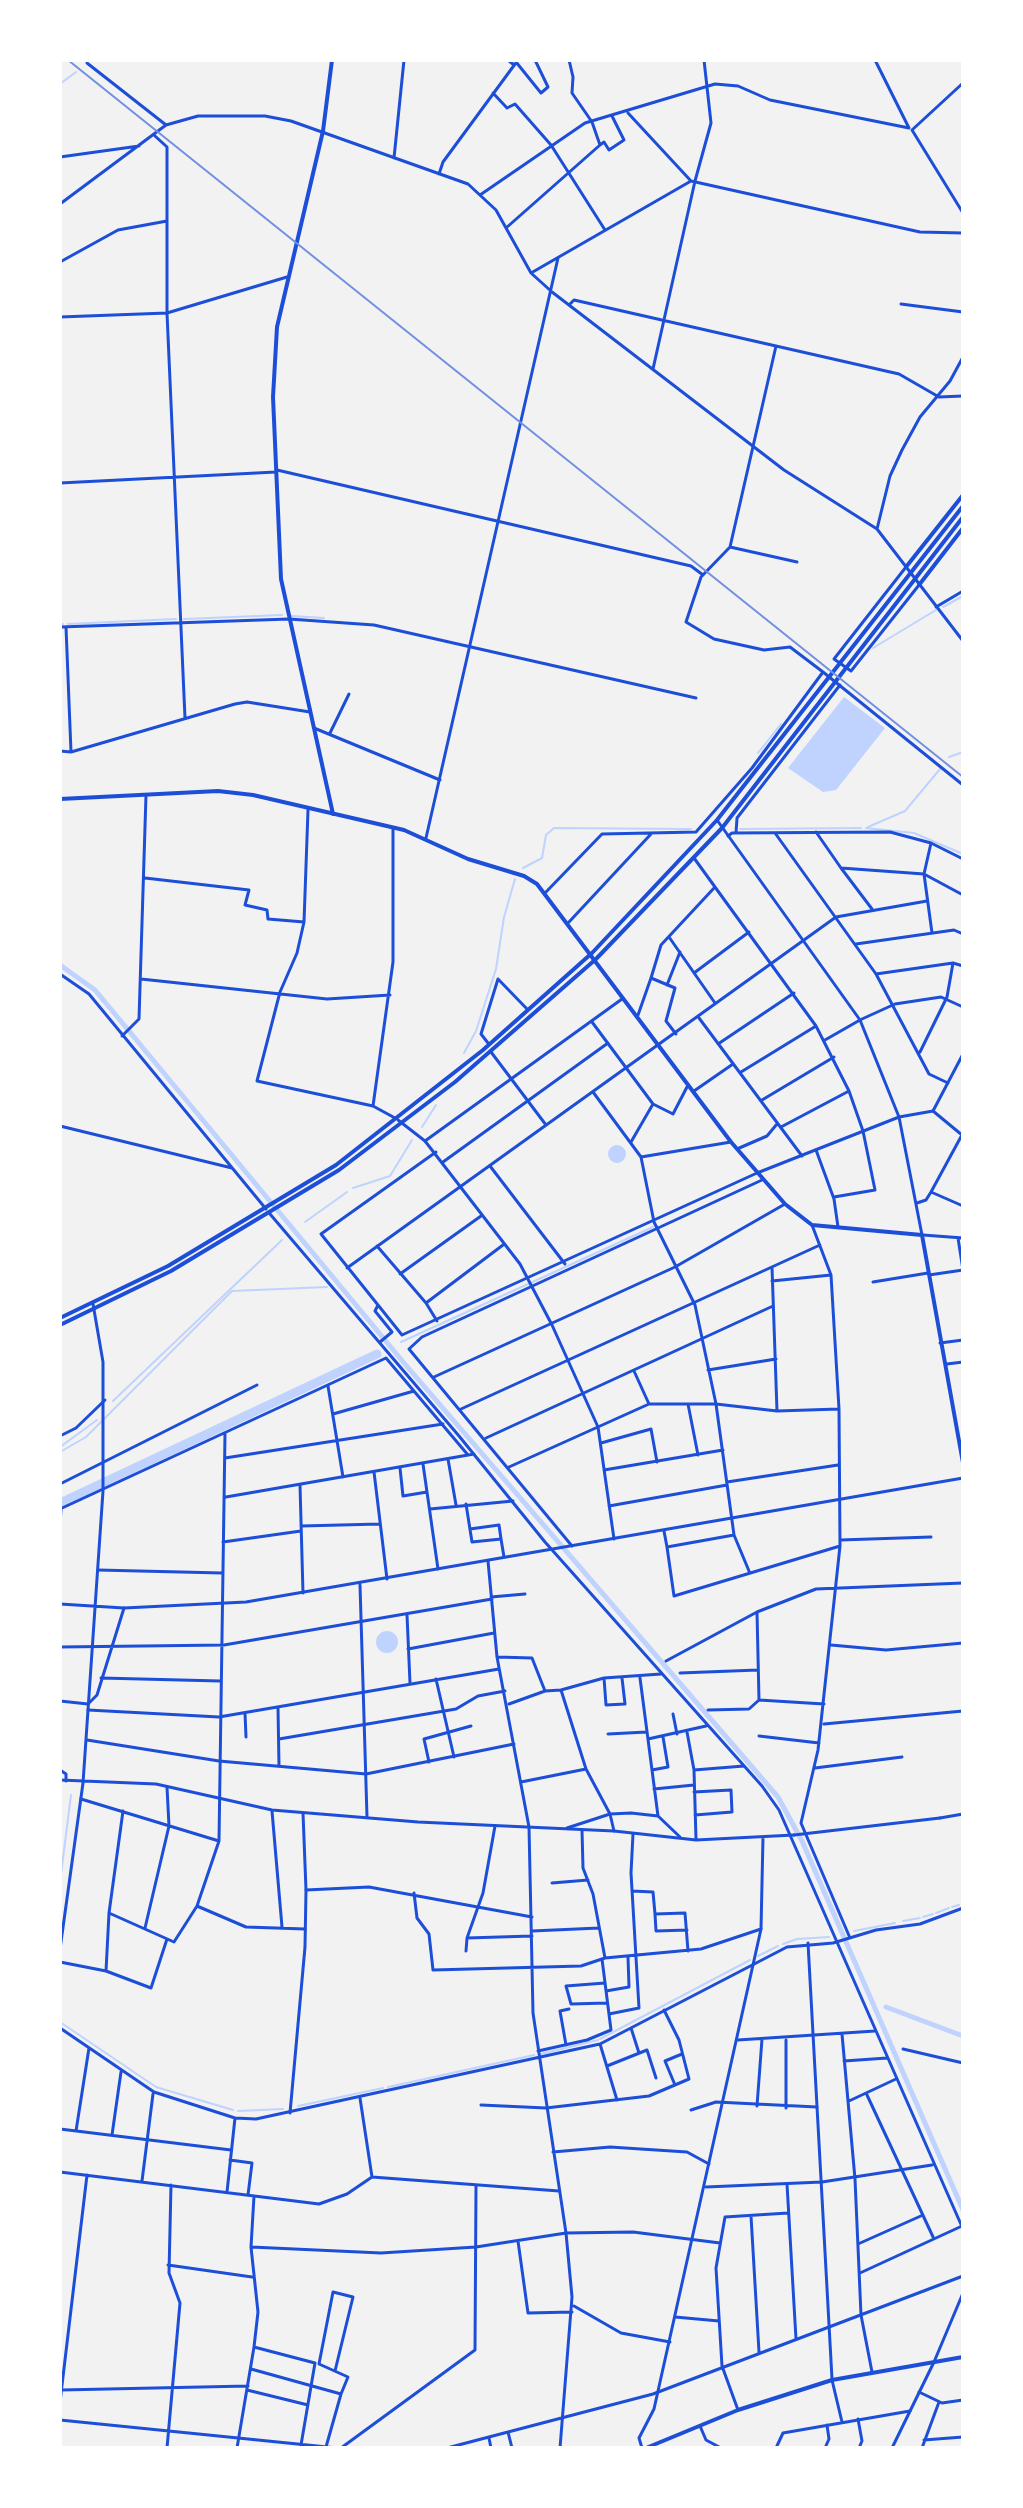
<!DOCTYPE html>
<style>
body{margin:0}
#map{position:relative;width:1023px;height:2508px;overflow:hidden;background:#f2f2f2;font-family:"Asap Condensed",sans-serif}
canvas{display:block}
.frame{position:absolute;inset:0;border:62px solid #fff;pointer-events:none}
</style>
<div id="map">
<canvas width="1023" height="2508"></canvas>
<div class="frame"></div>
</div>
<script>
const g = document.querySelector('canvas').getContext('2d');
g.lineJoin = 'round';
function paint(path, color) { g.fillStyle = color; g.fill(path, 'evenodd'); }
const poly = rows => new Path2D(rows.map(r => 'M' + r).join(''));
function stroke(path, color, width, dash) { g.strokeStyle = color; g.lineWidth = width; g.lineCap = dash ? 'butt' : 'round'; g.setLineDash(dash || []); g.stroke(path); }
paint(poly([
 [844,697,885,728,836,790,823,792,788,768],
 '608 1154a9 9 0 1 1 18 0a9 9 0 1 1-18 0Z',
 '376 1642a11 11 0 1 1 22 0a11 11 0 1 1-22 0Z'
]), '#bfd3fe');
stroke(poly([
 [60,84,76,72],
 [943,607,963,596],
 [292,616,324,618],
 [184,619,282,615],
 [68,624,176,619],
 [60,625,63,624],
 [873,648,936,610],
 [758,753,781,724],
 [949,757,963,752],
 [868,827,905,811,940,769],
 [866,828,914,833,963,854],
 [740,829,861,828],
 [523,868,542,858,546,835,554,828,691,829],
 [464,1053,476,1031,496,969,504,917,515,879],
 [422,1127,436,1105],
 [353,1188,390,1176,412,1140],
 [305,1222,347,1192],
 [401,1342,653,1227],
 [113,1401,282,1240],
 [60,1447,97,1420],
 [60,1452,86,1437,232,1291,327,1287],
 [60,1882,71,1795],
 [952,1907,959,1905],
 [936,1913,949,1908],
 [923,1917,933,1914],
 [903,1921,920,1918],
 [854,1931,895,1923],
 [783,1944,797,1939,829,1937],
 [758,1956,778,1946],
 [60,2022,156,2087,233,2110],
 [600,2039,750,1960],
 [541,2054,598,2040],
 [388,2087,534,2055],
 [298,2106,383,2088],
 [238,2111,283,2109]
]), '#bfd3fe', 2);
stroke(poly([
 [60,965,95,990,404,1363,778,1797,802,1841,963,2210],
 [886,2007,963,2036]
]), '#bfd3fe', 5);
stroke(poly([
 [60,1503,377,1354]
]), '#bfd3fe', 9);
stroke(poly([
 [508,60,514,65],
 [875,60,909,128],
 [516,62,541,93,548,87,535,60],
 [87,63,166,125],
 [963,83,912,130,963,213],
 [493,93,507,108,515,104,551,145,605,230],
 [628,113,691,181],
 [155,136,167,147,167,313,185,718],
 [600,145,604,142,609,150,624,140,612,116],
 [60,157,139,146],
 [394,158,404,60],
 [439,174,443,162,518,60],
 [480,195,585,123,715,84,738,86,770,100,909,128],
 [60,204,166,125,198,116,265,116,291,121,468,184,496,210,531,273,552,292,784,470,877,529,963,641],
 [506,228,600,145,592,122,572,93,573,77,569,60],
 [60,262,118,230,167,221],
 [531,273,691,181,920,232,963,233],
 [901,304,963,312],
 [569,305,574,300,776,346,899,374,939,397,963,396],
 [60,317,167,313,287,277],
 [776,346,730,547,701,577,686,622,714,639,764,650,790,647,823,672],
 [653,369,695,181,711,123,704,60],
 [277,470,691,566,703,575],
 [60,483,276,472],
 [877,529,890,476,902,450,920,417,950,381,963,357],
 [730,547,797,562],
 [906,567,834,659,851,671,919,585],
 [936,607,963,591],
 [60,627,289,619,374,625,696,698],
 [66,627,71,752],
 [314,728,440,780],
 [330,733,349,694],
 [60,751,71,752,235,704,247,702,310,712],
 [308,810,304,922,297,953,280,992,257,1081,373,1106,395,1118],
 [816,832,841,868,924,874,963,895],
 [736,833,737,818,840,685],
 [775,833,876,974,929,1074,948,1083],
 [728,836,732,833,890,832,931,843,963,859],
 [426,838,558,258],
 [931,843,924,874,932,933],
 [694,858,715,887],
 [841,868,872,909],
 [145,878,249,890,245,905,267,910,268,919,304,922],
 [546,892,602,834,696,832,752,768,823,672,963,785],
 [569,922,651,834],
 [669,937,715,1003],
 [856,944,954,930,963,934],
 [694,973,749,932],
 [60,974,89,994,266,1209],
 [876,974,953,963,963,966],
 [141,979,327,999,390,995],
 [667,985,680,952],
 [638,1015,651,978],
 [699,1018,802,1156],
 [592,1022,653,1104,631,1142],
 [676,1034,666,1021,675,988,651,978,661,945,715,887,816,1026,849,1091,863,1131,875,1190,834,1197],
 [122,1036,139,1019,146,795],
 [825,1040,860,1020],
 [488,1043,481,1034,498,979,528,1010],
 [718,1044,794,993],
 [491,1052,546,1125],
 [920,1052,947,997,953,963],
 [741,1072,816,1026],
 [694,1091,733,1064],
 [593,1092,641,1157,654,1222,695,1305,716,1404,734,1535,749,1571],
 [762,1100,834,1057],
 [653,1104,673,1114,687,1087],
 [373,1106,393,962,393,828],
 [933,1111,963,1054],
 [60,1126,232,1168],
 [781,1127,849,1091],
 [737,1149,767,1136,777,1124],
 [816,1150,834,1199,838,1227],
 [641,1157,731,1142],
 [443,1162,608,1043],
 [490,1166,565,1264],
 [931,1192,963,1206],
 [917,1203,926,1200,931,1192,963,1133],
 [270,1214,459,1436,545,1542,762,1786,779,1810,963,2229],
 [812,1225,831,1275,839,1409,840,1546,818,1750,801,1823,850,1938],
 [923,1235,963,1238],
 [377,1246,426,1303,437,1321],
 [772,1267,777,1411],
 [347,1268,836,917,927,901],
 [400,1274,481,1216],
 [929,1275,963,1270,958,1238],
 [772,1281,831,1275],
 [873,1282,928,1273],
 [426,1303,503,1245],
 [378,1305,402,1335,757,1173],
 [380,1342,392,1332,375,1311,378,1305,321,1234,436,1152],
 [940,1343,963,1340],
 [947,1364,963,1362],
 [708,1370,776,1359],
 [634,1371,649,1404],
 [434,1377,675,1267,785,1204],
 [328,1386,343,1477],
 [688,1404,698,1455],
 [461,1409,820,1245],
 [333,1414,414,1391],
 [60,1436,76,1428,105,1400],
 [486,1438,773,1306],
 [601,1443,651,1429,657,1462],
 [225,1458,443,1424],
 [448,1459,456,1505],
 [423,1464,438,1569],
 [509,1467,649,1404,716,1404,777,1411,839,1409],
 [400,1468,403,1496,427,1492],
 [604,1470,723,1450],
 [374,1472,387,1579],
 [727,1482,838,1465],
 [60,1484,257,1385],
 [300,1485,303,1593],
 [226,1497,474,1454],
 [466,1504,472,1542,501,1539,504,1557],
 [609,1506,727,1485],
 [60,1509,386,1358,468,1455],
 [430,1509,513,1501],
 [60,1525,61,1509],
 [301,1526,380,1524],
 [470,1529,499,1525,501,1539],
 [664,1531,667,1547,734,1535],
 [614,1539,598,1427,552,1325,520,1264,425,1141,622,999],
 [840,1540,931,1537],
 [223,1542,301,1531],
 [572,1546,409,1349,422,1337,762,1180],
 [667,1547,674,1596,840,1546],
 [488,1561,497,1657,529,1827,533,2013,566,2233,572,2297,560,2448],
 [98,1570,222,1573],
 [491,1597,525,1594],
 [757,1612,759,1700],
 [407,1615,410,1683],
 [831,1645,886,1650,963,1643],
 [60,1647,224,1645,492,1599],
 [408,1649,494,1633],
 [497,1657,532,1658,545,1691],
 [666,1661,757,1612,816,1589,963,1583],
 [680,1673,758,1670],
 [101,1678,220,1681],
 [604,1678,606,1705,625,1704,622,1678],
 [640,1678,658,1816],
 [436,1679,454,1757],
 [561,1690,586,1769,610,1814,614,1831],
 [60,1701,88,1704,97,1695,124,1608],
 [509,1704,545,1691,561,1690,604,1678,661,1674],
 [278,1708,279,1766],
 [88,1710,219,1717,499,1669],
 [708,1710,749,1709,759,1700,824,1704],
 [245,1713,246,1737],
 [673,1714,677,1734],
 [824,1724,963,1711],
 [687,1732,694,1770,696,1839],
 [608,1734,647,1732],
 [759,1736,819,1743],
 [279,1739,456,1709,478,1696,505,1691],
 [648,1739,706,1726],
 [87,1740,219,1761,366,1774,514,1744],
 [429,1762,424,1739,471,1726],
 [815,1768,902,1757],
 [60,1770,66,1774,66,1781],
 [652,1770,668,1767,663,1737],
 [694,1770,744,1766],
 [521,1782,586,1769],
 [654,1789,694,1785],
 [694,1792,731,1790,732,1812,695,1815],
 [81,1799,219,1841],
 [272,1811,282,1927],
 [303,1813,306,1890,369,1887,532,1917],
 [567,1828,610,1814,631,1813,658,1816,680,1837],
 [582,1830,583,1868,593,1894,605,1958],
 [794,1835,940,1818],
 [552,1883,588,1880],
 [632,1891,653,1892,655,1914,685,1913,688,1951],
 [414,1893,417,1918,429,1934,433,1970,581,1966,605,1958,701,1949,761,1929],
 [197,1906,246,1927,305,1929],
 [109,1913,174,1942,197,1906,219,1841,225,1434],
 [655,1914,656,1931,687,1930],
 [145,1928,169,1826,167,1787],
 [532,1931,599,1928],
 [467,1938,483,1893,495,1826],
 [466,1951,467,1938,532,1936],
 [60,1962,106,1971,151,1988,167,1939],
 [106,1971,109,1913,123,1811],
 [605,1983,566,1986,571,2004,607,2003],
 [606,1991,629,1987,628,1957],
 [609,2014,639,2008,631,1873,633,1834],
 [60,2028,154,2092,235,2118,256,2119,600,2044,787,1947,833,1943,876,1930,920,1924,963,1908],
 [631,2028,639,2053],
 [842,2034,855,2179,861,2315,872,2372],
 [738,2040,875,2031],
 [786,2040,786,2108],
 [600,2044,617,2100],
 [566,2045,560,2011,569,2009],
 [903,2049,963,2063],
 [538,2051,587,2040,611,2030,602,1959],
 [844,2061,887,2058],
 [607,2066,647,2050,656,2078],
 [675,2085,665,2061,682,2054],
 [867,2095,934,2239],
 [360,2098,372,2177],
 [849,2101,896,2079],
 [481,2105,546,2108,649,2096,689,2079,679,2040,664,2010],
 [757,2106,762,2039],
 [691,2110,716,2102,817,2107],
 [60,2129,231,2150],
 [76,2131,89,2048],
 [112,2135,121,2072],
 [553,2152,610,2147,687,2152,709,2164],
 [230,2160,252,2163,248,2195],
 [60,2172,319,2204,347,2194,372,2177,559,2191],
 [142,2181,153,2094],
 [822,2182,932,2165],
 [787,2184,796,2339],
 [227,2192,235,2118],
 [254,2196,251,2247,258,2312,254,2347,315,2363,301,2445],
 [751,2216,759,2352],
 [518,2241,528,2313,572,2312],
 [858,2244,923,2215],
 [251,2247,381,2253,476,2247,566,2233,633,2232,720,2243],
 [168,2265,252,2277],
 [860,2273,962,2226],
 [574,2306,621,2333,670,2342],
 [675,2317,719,2321],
 [934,2362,963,2293],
 [319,2364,333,2292,353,2297,335,2371],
 [251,2369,341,2394,348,2377,319,2364],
 [832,2380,842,2422],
 [61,2390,248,2386],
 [247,2390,308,2405],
 [919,2392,942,2403,963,2400],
 [60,2402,87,2175],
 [738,2410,722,2366,716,2268,725,2217,788,2213],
 [858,2419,862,2441,859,2448],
 [60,2420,337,2448],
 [700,2426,706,2440,721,2448],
 [508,2432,512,2448],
 [489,2438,491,2448],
 [924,2440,963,2437],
 [326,2447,341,2394],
 [167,2448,180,2303,169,2273,171,2185],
 [237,2448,254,2347],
 [341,2448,475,2350,476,2186],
 [447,2448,653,2394,963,2276],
 [776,2448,783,2433,910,2411],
 [825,2448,829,2439,827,2425],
 [922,2448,939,2402]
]), '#1d4ed8', 3);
stroke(poly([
 [717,820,860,1020,899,1117,922,1235],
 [862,1019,895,1004,941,997,963,1007],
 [398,1120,425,1141],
 [757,1173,899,1117,933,1111,962,1135],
 [360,1585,367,1817],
 [60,1604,124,1608,246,1602,963,1478],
 [60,1780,156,1784,272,1810,418,1822,614,1831,696,1840,794,1835],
 [940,1818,963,1814],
 [808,1943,832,2379],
 [60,1949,83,1783,103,1491,103,1362,93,1304],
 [290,2113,305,1947,306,1890],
 [706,2187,822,2182],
 [642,2448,639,2438,654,2409,761,1929,763,1837],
 [892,2448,934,2362]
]), '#1d4ed8', 3);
stroke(poly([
 [332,60,323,131,277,327,273,397,281,579,333,814],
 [60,799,218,791,253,795,404,830,468,859,524,876,537,884,731,1142,785,1204,812,1225,922,1235,963,1463]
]), '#1d4ed8', 4);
stroke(poly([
 [906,567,963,495],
 [919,585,963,528],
 [60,1318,168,1266,336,1165,483,1050,592,953,717,820,963,506],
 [60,1325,171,1271,339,1170,455,1082,596,959,722,828,963,517],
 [646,2448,738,2410,832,2380,963,2357]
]), '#1d4ed8', 4);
stroke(poly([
 [68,60,963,777]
]), '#7290e2', 2);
</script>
